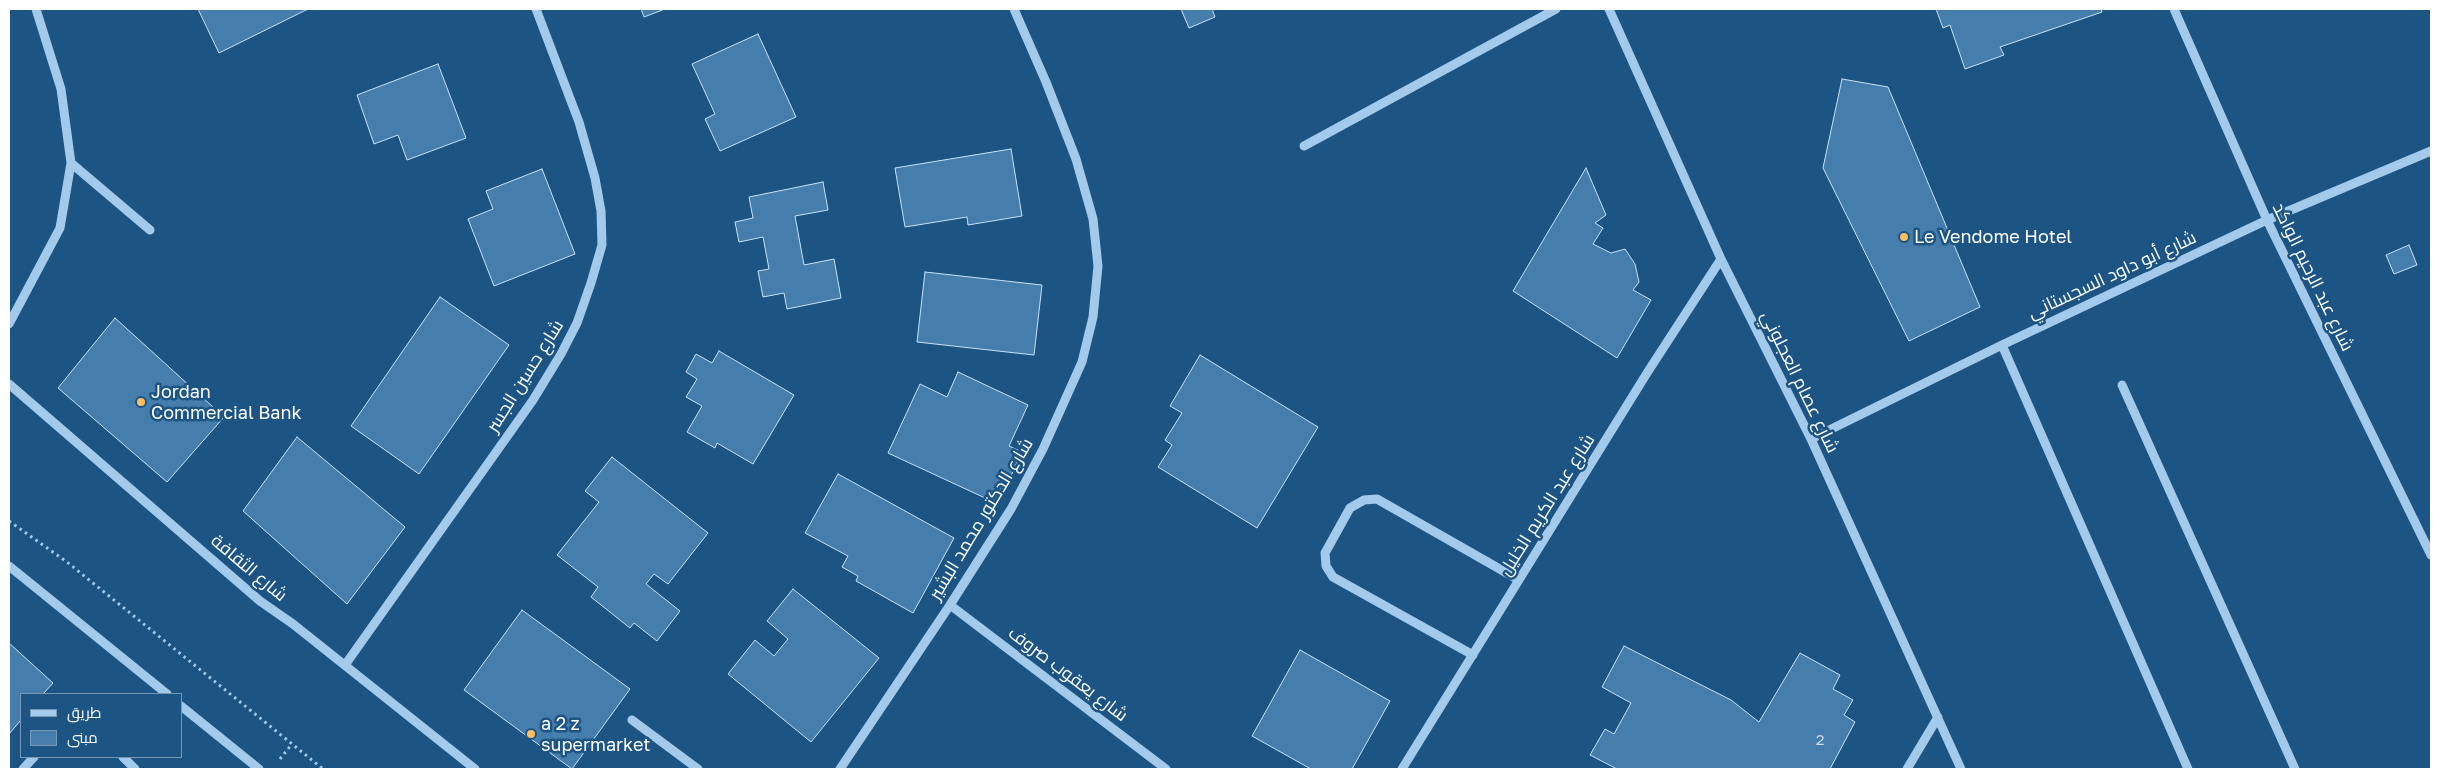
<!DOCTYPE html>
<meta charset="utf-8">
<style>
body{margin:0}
#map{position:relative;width:2440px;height:778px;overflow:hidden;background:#1c5484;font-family:"Golos Text",Cairo,sans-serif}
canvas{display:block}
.frame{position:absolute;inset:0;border:10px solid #fff;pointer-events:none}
.legend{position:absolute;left:20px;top:693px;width:162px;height:65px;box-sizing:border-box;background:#1c5484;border:1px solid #7798b5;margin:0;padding:6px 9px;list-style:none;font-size:15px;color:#fff}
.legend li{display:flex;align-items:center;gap:10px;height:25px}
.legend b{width:25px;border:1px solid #7798b5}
</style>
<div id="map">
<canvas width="2440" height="778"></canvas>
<div class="frame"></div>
<ul class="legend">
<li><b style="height:6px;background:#a3caea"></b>طريق</li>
<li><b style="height:14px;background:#457ead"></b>مبنى</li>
</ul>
</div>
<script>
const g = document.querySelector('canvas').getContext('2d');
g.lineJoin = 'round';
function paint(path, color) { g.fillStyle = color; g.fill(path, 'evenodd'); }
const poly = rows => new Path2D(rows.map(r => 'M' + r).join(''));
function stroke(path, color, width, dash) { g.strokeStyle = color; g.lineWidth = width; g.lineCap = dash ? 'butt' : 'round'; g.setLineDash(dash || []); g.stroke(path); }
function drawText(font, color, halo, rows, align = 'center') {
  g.font = font + ' "Golos Text",Cairo,sans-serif'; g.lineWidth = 5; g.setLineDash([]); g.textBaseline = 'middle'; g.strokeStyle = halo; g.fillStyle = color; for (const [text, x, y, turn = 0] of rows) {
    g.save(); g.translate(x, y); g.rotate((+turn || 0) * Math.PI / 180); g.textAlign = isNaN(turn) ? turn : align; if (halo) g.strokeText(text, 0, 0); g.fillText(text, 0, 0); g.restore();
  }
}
const building = poly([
 [198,9,308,9,219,53,198,9],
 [641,9,665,9,644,17,641,9],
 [1181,9,1212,9,1215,17,1189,28,1181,9],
 [1936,9,2101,9,2102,12,2000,47,2004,55,1965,69,1950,25,1943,28,1936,9],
 [758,34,796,117,720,151,705,119,715,114,692,64,758,34],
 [438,64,466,138,407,160,398,135,374,144,357,95,438,64],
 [1842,79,1888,87,1980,307,1909,341,1823,168,1842,79],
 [1011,149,1022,216,968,225,967,217,905,227,895,168,1011,149],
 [1586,168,1606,215,1595,223,1603,228,1593,244,1611,253,1625,249,1635,264,1639,282,1633,290,1651,300,1617,358,1513,291,1586,168],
 [542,169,575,254,494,286,468,219,493,209,486,191,542,169],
 [823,182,828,210,795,216,804,265,834,259,841,298,787,309,784,293,763,297,758,271,769,269,763,237,739,242,735,222,753,218,749,197,823,182],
 [2409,245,2417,265,2394,274,2386,255,2409,245],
 [925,272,1042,285,1034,355,917,342,925,272],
 [440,297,509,345,419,474,351,426,440,297],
 [115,318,224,417,167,482,58,388,115,318],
 [719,351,794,395,753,464,717,443,715,448,687,432,702,406,686,397,697,379,686,372,696,354,712,363,719,351],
 [1200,355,1318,427,1257,528,1158,467,1172,445,1165,440,1182,413,1170,406,1200,355],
 [958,372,1028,405,1009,446,1022,452,998,504,888,453,920,384,947,397,958,372],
 [297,437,405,527,347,604,243,511,297,437],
 [612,457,708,533,668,584,654,574,646,584,680,611,657,641,634,623,630,628,591,597,598,587,557,555,599,502,585,491,612,457],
 [838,474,954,538,913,613,856,581,858,576,842,567,848,556,805,533,838,474],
 [793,589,879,658,811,742,728,674,755,640,774,656,788,639,767,621,793,589],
 [522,610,630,689,572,769,464,690,522,610],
 [9,643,53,683,43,694,21,694,21,720,9,734,9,643],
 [1624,646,1731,700,1759,722,1800,653,1840,675,1833,689,1853,700,1844,715,1855,722,1830,769,1617,769,1590,755,1605,729,1614,734,1631,703,1602,687,1624,646],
 [1300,650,1390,701,1352,769,1311,769,1252,736,1300,650]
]);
paint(building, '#457ead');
stroke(building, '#c8e2f8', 1);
stroke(poly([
 [9,521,67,562,323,769],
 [280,759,292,744]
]), '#a3caea', 3, [2.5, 4]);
stroke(poly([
 [1609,9,1721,259,1811,439,1961,769],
 [2174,9,2267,220,2431,555],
 [1304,146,1556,9],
 [71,163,150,230],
 [9,324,60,228,71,163,61,89,36,9],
 [2002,345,2188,769],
 [9,384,260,601,293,624,475,769],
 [2122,385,2295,769],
 [1811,439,2002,345,2267,220,2431,151],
 [9,566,167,694],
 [950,605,1166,769],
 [1473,655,1333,577,1326,566,1325,553,1350,508,1364,500,1377,499,1519,580],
 [345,665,533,400,561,354,577,323,591,283,602,245,601,211,595,178,579,122,536,9],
 [181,706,259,769],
 [632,720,698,769],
 [123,757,135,769],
 [23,769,34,757],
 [840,769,950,605,1011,509,1043,449,1082,362,1093,317,1098,266,1093,219,1076,159,1046,82,1014,9],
 [1402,769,1647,373,1721,259],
 [1907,769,1938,717]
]), '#a3caea', 9);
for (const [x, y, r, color] of [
 [1904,237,5,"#fbbf61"],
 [141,402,5,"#fbbf61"],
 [531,734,5,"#fbbf61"]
]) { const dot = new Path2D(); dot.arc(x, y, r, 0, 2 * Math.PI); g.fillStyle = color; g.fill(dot); stroke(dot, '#1c5484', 2); }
drawText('15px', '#d0dfea', null, [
 ["2",1820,740]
]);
drawText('18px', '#fff', '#1c5484', [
 ["Le Vendome Hotel",1914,237],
 ["Jordan",151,392],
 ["Commercial Bank",151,413],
 ["a 2 z",541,724],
 ["supermarket",541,745]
], 'left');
drawText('18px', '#fff', '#1c5484', [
 ["شارع أبو داود السجستاني",2112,275,-25],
 ["شارع عبد الرحيم الواكد",2313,277,64],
 ["شارع حسين الجسر",525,376,-58],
 ["شارع عصام العجلوني",1800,382,64],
 ["شارع عبد الكريم الخليل",1547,505,-58],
 ["شارع الدكتور محمد البشير",981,519,-59],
 ["شارع الثقافة",249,568,40],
 ["شارع يعقوب صروف",1068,674,37]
]);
</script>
